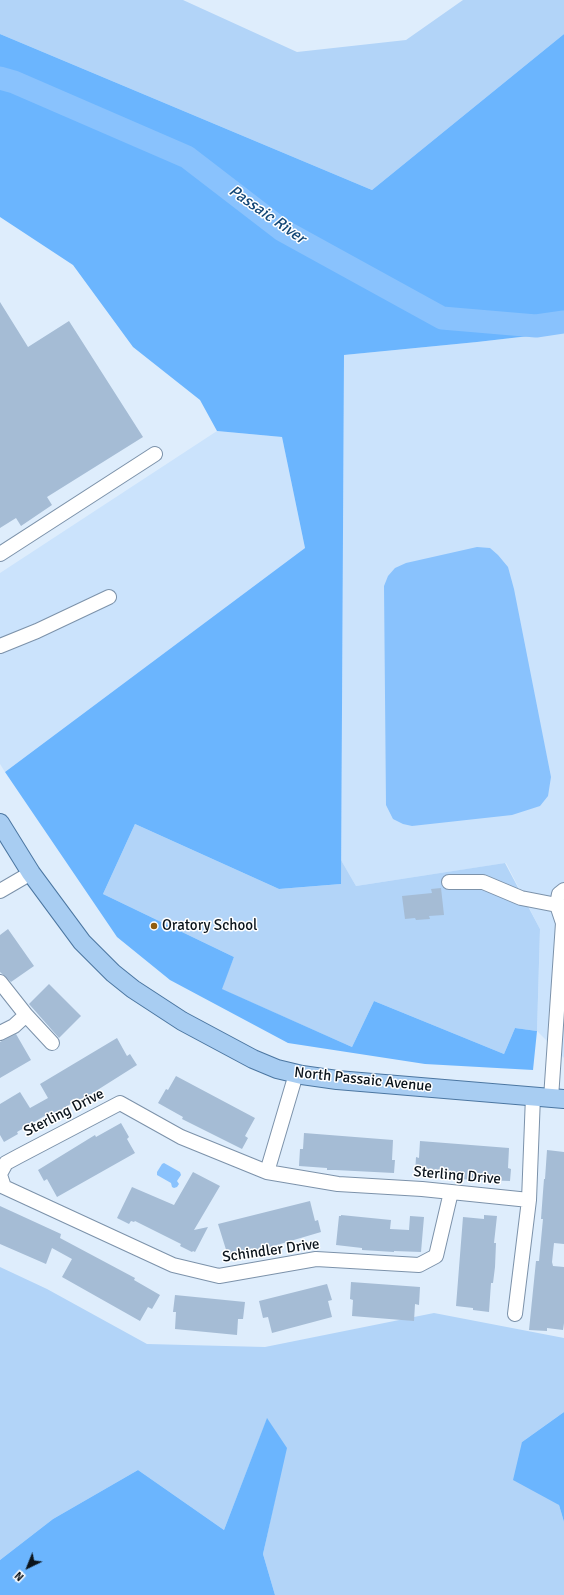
<!DOCTYPE html>
<style>
body{margin:0}
#map{position:relative;width:564px;height:1595px;overflow:hidden;background:#deedfc;font-family:Signika,sans-serif}
canvas{display:block}
.north{position:absolute;left:8px;top:1547px;width:40px;height:40px;-webkit-text-stroke:3px #fff;paint-order:stroke;rotate:223deg;font-size:11px;font-weight:700;line-height:16px;text-align:center;color:#0b141c}
.north::after{content:'';display:block;margin:auto;width:14px;height:18px;background:#0b141c;clip-path:polygon(50% 0,100% 100%,50% 72%,0 100%)}
</style>
<div id="map">
<canvas width="564" height="1595"></canvas>
<div class="north">N</div>
</div>
<script>
const g = document.querySelector('canvas').getContext('2d');
g.lineJoin = 'round';
function paint(path, color) { g.fillStyle = color; g.fill(path, 'evenodd'); }
const poly = rows => new Path2D(rows.map(r => 'M' + r).join(''));
function stroke(path, color, width, dash) { g.strokeStyle = color; g.lineWidth = width; g.lineCap = dash ? 'butt' : 'round'; g.setLineDash(dash || []); g.stroke(path); }
function drawText(font, color, halo, rows, align = 'center') {
  g.font = font + ' Signika,sans-serif'; g.lineWidth = 3; g.setLineDash([]); g.textBaseline = 'middle'; g.strokeStyle = halo; g.fillStyle = color; for (const [text, x, y, turn = 0] of rows) {
    g.save(); g.translate(x, y); g.rotate((+turn || 0) * Math.PI / 180); g.textAlign = isNaN(turn) ? turn : align; if (halo) g.strokeText(text, 0, 0); g.fillText(text, 0, 0); g.restore();
  }
}
paint(poly([
 [564,332,564,1058,537,1031,540,929,506,863,356,886,341,860,344,355,477,342],
 [217,431,282,437,305,548,5,772,0,764,0,573]
]), '#cbe3fc');
paint(poly([
 [0,0,183,0,297,52,406,40,463,0,564,0,564,34,372,190,0,34],
 [135,824,279,889,341,884,341,860,356,886,505,863,540,929,537,1031,515,1028,504,1054,374,1001,352,1047,221,989,234,957,103,894],
 [0,1267,47,1289,147,1344,265,1347,434,1313,564,1338,564,1412,522,1442,559,1505,564,1522,564,1595,275,1595,263,1554,286,1448,267,1419,224,1530,138,1470,53,1519,0,1560]
]), '#b2d4f8');
paint(poly([
 [0,34,372,190,564,34,564,332,477,342,344,355,341,884,279,889,135,824,103,894,234,957,222,989,352,1047,374,1001,504,1054,515,1028,537,1031,533,1070,425,1064,288,1043,170,980,117,937,5,772,305,548,282,437,217,431,200,400,133,347,73,265,0,217],
 [564,1412,564,1522,559,1505,513,1480,522,1442],
 [267,1418,287,1448,263,1554,275,1595,0,1595,0,1560,53,1519,138,1470,224,1530]
]), '#6bb5fe');
paint(poly([
 [477,547,490,548,498,555,508,567,514,589,551,777,548,796,540,806,512,815,412,826,403,824,393,819,386,805,384,586,388,576,395,568,406,563],
 [164,1163,180,1172,181,1175,177,1181,179,1184,177,1187,174,1188,172,1187,171,1183,157,1175,157,1172,162,1164]
]), '#89c2fd');
stroke(poly([
 [0,78,14,82,187,157,282,230,442,318,536,326,564,322]
]), '#89c2fd', 23);
paint(poly([
 [0,302,28,347,69,321,143,437,47,497,52,505,21,526,16,518,0,528],
 [441,888,444,915,429,916,430,919,416,920,415,918,405,919,402,896,432,893,431,889],
 [8,929,34,966,11,982,0,972,0,935],
 [49,984,81,1016,59,1038,29,1004],
 [16,1034,31,1060,0,1078,0,1042],
 [117,1038,127,1056,130,1054,137,1065,80,1101,79,1099,54,1114,53,1111,17,1132,18,1134,4,1142,0,1135,0,1104,20,1092,30,1108,48,1098,40,1084],
 [176,1076,255,1118,245,1136,248,1138,242,1149,182,1119,183,1117,158,1103,166,1089,168,1090],
 [121,1123,129,1137,127,1139,135,1153,57,1197,47,1179,44,1181,38,1170,95,1135,96,1137],
 [304,1133,393,1140,392,1160,395,1160,394,1173,335,1170,327,1170,327,1168,299,1166,300,1149,303,1149],
 [420,1141,509,1148,508,1168,511,1169,510,1181,456,1179,443,1178,443,1176,415,1174,416,1157,419,1158],
 [547,1150,564,1152,564,1244,554,1243,552,1262,553,1266,564,1267,564,1323,563,1330,547,1328,547,1331,529,1330,536,1261,539,1261,543,1219,541,1219,543,1192,544,1179,545,1179],
 [193,1172,220,1186,194,1230,208,1227,195,1252,193,1251,192,1252,180,1246,181,1244,135,1221,134,1222,131,1221,129,1224,117,1218,132,1187,174,1205],
 [310,1201,315,1221,318,1220,321,1232,270,1247,257,1250,256,1249,228,1256,218,1224],
 [0,1206,61,1234,60,1238,135,1278,134,1280,160,1295,152,1309,148,1307,140,1321,62,1277,72,1259,52,1248,46,1264,0,1244],
 [341,1215,391,1220,390,1229,409,1230,410,1216,424,1217,421,1252,394,1251,394,1252,362,1250,362,1248,336,1245,339,1216,341,1216],
 [484,1215,497,1216,494,1243,496,1243,495,1267,493,1283,491,1283,489,1312,473,1310,473,1308,456,1306,463,1217,484,1219],
 [351,1282,420,1287,419,1305,415,1304,414,1321,352,1316,353,1300,350,1299],
 [327,1284,332,1300,328,1301,332,1317,272,1333,268,1317,263,1318,259,1301],
 [175,1295,245,1302,243,1319,238,1319,237,1335,175,1329,176,1312,173,1312]
]), '#a5bcd5');
const minor = poly([
 [0,554,155,454],
 [0,646,37,631,109,597],
 [449,882,483,882,521,898,557,905],
 [0,891,31,873],
 [0,982,26,1015,52,1043],
 [0,1033,14,1026,26,1015],
 [296,1074,267,1172,338,1184,422,1189,529,1200,515,1314],
 [551,1098,563,923,557,905,559,894,564,890],
 [0,1174,6,1163,19,1156,120,1103,181,1137,267,1172],
 [0,1175,4,1187,173,1265,219,1276,316,1259,419,1265,436,1256,451,1192],
 [529,1200,533,1096]
]);
const major = poly([
 [0,823,31,873,82,942,113,973,133,989,182,1021,253,1059,277,1069,302,1075,337,1080,564,1099]
]);
stroke(minor, '#7c92aa', 16);
stroke(major, '#4b76a1', 20);
stroke(minor, '#fff', 14);
stroke(major, '#a8cdf2', 18);
for (const [x, y, r, color] of [
 [154,926,4,"#925e10"]
]) { const dot = new Path2D(); dot.arc(x, y, r, 0, 2 * Math.PI); g.fillStyle = color; g.fill(dot); stroke(dot, '#fff', 1.5); }
drawText('15px', '#0b141c', '#fff', [
 ["Oratory School",162,926]
], 'left');
drawText('15px', '#0b141c', '#fff', [
 ["North Passaic Avenue",363,1080,6],
 ["Sterling Drive",64,1113,-27],
 ["Sterling Drive",457,1176,5],
 ["Schindler Drive",271,1251,-8]
]);
drawText('italic 16px', '#144877', '#fff', [
 ["Passaic River",267,215,35]
]);
</script>
